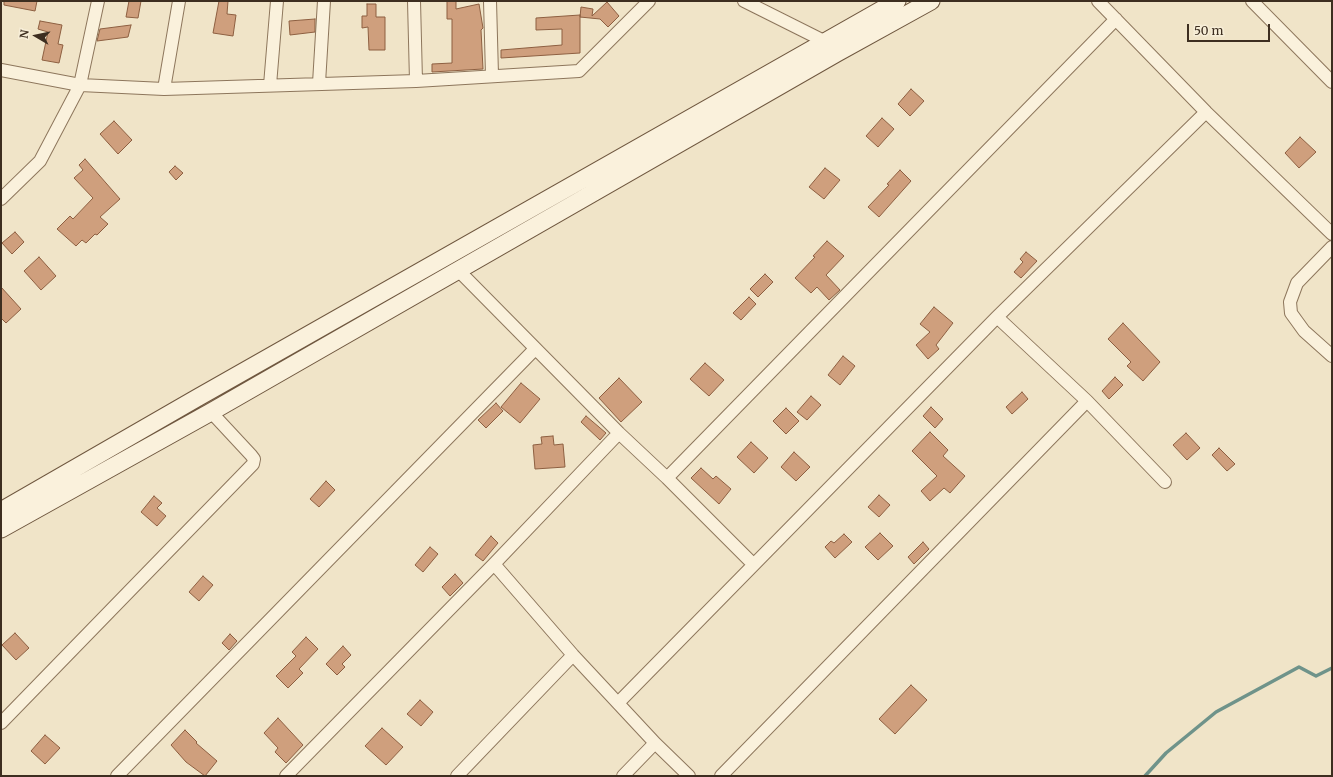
<!DOCTYPE html>
<style>
body{margin:0}
#map{position:relative;width:1333px;height:777px;overflow:hidden;background:#f0e4c8;font-family:Merriweather,serif}
canvas{display:block}
.frame{position:absolute;inset:0;border:2px solid #3d2e20;pointer-events:none}
.north{position:absolute;left:16px;top:16px;width:40px;height:40px;-webkit-text-stroke:3px #f7eed8;paint-order:stroke;rotate:279deg;font-size:11px;font-weight:700;line-height:16px;text-align:center;color:#3d2e20}
.north::after{content:'';display:block;margin:auto;width:14px;height:18px;background:#3d2e20;clip-path:polygon(50% 0,100% 100%,50% 72%,0 100%)}
.scale{position:absolute;left:1187px;top:24px;width:83px;height:18px;box-sizing:border-box;border:2px solid #3d2e20;border-top:0;padding-left:5px;font-size:12px;line-height:14px;white-space:nowrap;color:#3d2e20;-webkit-text-stroke:3px #f7eed8;paint-order:stroke}
</style>
<div id="map">
<canvas width="1333" height="777"></canvas>
<div class="frame"></div>
<div class="north">N</div>
<div class="scale">50 m</div>
</div>
<script>
const g = document.querySelector('canvas').getContext('2d');
g.lineJoin = 'round';
const poly = rows => new Path2D(rows.map(r => 'M' + r).join(''));
function stroke(path, color, width, dash) { g.strokeStyle = color; g.lineWidth = width; g.lineCap = dash ? 'butt' : 'round'; g.setLineDash(dash || []); g.stroke(path); }
function paint(path, color) { g.fillStyle = color; g.fill(path, 'evenodd'); }
stroke(poly([
 [1145,776,1166,753,1216,712,1299,667,1316,676,1332,668]
]), '#6f938a', 3.5);
const building = poly([
 [4,1,37,1,35,11,4,5,4,1],
 [129,1,141,1,138,18,126,17,129,1],
 [219,1,228,1,227,14,236,15,233,36,213,33,219,1],
 [447,1,456,1,456,9,479,4,483,28,481,30,483,69,432,72,432,64,452,63,452,19,447,19,447,1],
 [607,2,619,16,608,27,600,19,580,17,581,7,593,9,592,16,607,2],
 [367,4,376,4,376,17,385,17,385,50,369,50,368,27,362,28,362,16,367,16,367,4],
 [580,15,580,53,501,58,501,50,562,45,562,29,536,30,536,18,580,15],
 [315,19,315,32,290,35,289,21,315,19],
 [40,21,62,25,58,44,63,45,59,63,42,60,48,32,38,29,40,21],
 [131,25,128,37,97,41,100,29,131,25],
 [911,89,924,101,910,116,898,104,911,89],
 [882,118,894,129,878,147,866,136,882,118],
 [114,121,132,140,118,154,100,134,114,121],
 [1300,137,1316,152,1299,168,1285,153,1300,137],
 [85,159,120,199,100,217,108,224,97,235,95,234,86,243,82,240,76,246,57,229,70,216,73,219,93,198,74,178,83,170,79,165,85,159],
 [175,166,183,173,176,180,169,172,175,166],
 [825,168,840,180,824,199,809,187,825,168],
 [900,170,911,181,879,217,868,207,889,185,887,184,900,170],
 [15,232,24,242,12,254,2,243,15,232],
 [827,241,844,256,826,275,840,290,829,300,817,287,811,293,795,278,815,257,813,256,827,241],
 [1026,252,1037,261,1021,278,1014,272,1023,262,1020,259,1026,252],
 [39,257,56,276,41,290,24,271,39,257],
 [765,274,773,282,758,297,750,289,765,274],
 [1,287,21,309,6,323,1,318,1,287],
 [749,297,756,304,741,320,733,313,749,297],
 [934,307,953,323,936,345,939,349,928,359,916,345,930,332,920,324,934,307],
 [1123,323,1160,362,1143,381,1127,366,1131,362,1108,339,1123,323],
 [843,356,855,366,840,385,828,375,843,356],
 [705,363,724,380,709,396,690,379,705,363],
 [1115,377,1123,385,1109,399,1102,391,1115,377],
 [619,378,642,402,621,422,599,398,619,378],
 [521,383,540,399,520,423,501,407,521,383],
 [1022,392,1028,399,1012,414,1006,407,1022,392],
 [811,396,821,405,807,420,797,412,811,396],
 [496,403,503,411,486,428,478,420,496,403],
 [931,407,943,419,935,428,923,416,931,407],
 [786,408,799,421,786,434,773,421,786,408],
 [586,416,606,433,600,440,581,422,586,416],
 [930,432,948,450,943,456,965,476,950,493,944,488,930,501,921,491,937,476,912,451,930,432],
 [1186,433,1200,448,1187,460,1173,445,1186,433],
 [553,436,554,445,563,444,565,467,535,469,533,445,542,444,541,437,553,436],
 [751,442,768,458,754,473,737,457,751,442],
 [1219,448,1235,464,1227,471,1212,455,1219,448],
 [794,452,810,467,796,481,781,467,794,452],
 [701,468,713,479,716,476,731,489,719,504,691,478,701,468],
 [326,481,335,490,319,507,310,499,326,481],
 [879,495,890,505,879,517,868,507,879,495],
 [154,496,162,503,157,508,166,516,157,526,141,512,154,496],
 [880,533,893,546,878,560,865,547,880,533],
 [844,534,852,542,835,558,825,547,831,541,834,543,844,534],
 [491,536,498,543,483,561,475,555,491,536],
 [923,542,929,549,914,564,908,557,923,542],
 [430,547,438,554,423,572,415,565,430,547],
 [455,574,463,583,450,596,442,587,455,574],
 [203,576,213,585,199,601,189,592,203,576],
 [15,633,29,648,16,660,2,645,15,633],
 [230,634,237,641,229,650,222,643,230,634],
 [306,637,318,649,299,669,303,673,288,688,276,676,296,656,292,652,306,637],
 [343,646,351,655,342,664,345,667,337,675,326,664,343,646],
 [911,685,927,700,895,734,879,719,911,685],
 [420,700,433,712,421,726,407,714,420,700],
 [278,718,303,745,286,763,275,752,278,748,264,733,278,718],
 [382,728,403,747,386,765,365,746,382,728],
 [185,730,197,742,196,743,217,761,205,776,186,762,171,745,185,730],
 [45,735,60,748,45,764,31,751,45,735]
]);
paint(building, '#cf9f7d');
stroke(building, '#8d5f41', 1);
const street = poly([
 [414,1,416,81],
 [490,1,492,75],
 [744,1,824,41,830,46],
 [1098,1,1206,112,1332,234],
 [1252,1,1332,82],
 [1,70,80,85,164,89,416,81,579,71,649,1],
 [319,83,324,1],
 [270,85,277,1],
 [164,89,179,1],
 [1,199,40,161,80,85,98,1],
 [1332,247,1297,283,1290,302,1291,313,1304,331,1332,356],
 [458,270,619,433,667,478,753,564],
 [1087,401,1165,482],
 [667,478,1116,19],
 [494,564,573,655,655,743,689,776],
 [618,703,997,317,1206,112],
 [1,723,253,464,254,459,251,455,211,412],
 [117,776,535,349],
 [286,776,494,564,619,433],
 [457,776,573,655],
 [623,776,655,743],
 [721,776,1087,401,997,317]
]);
const secondary = poly([
 [1,511,197,398,897,1],
 [1,529,211,412,837,53,931,1]
]);
stroke(street, '#8d765c', 14);
stroke(secondary, '#6f573f', 19);
stroke(street, '#faf1dc', 12);
stroke(secondary, '#faf1dc', 17);
</script>
